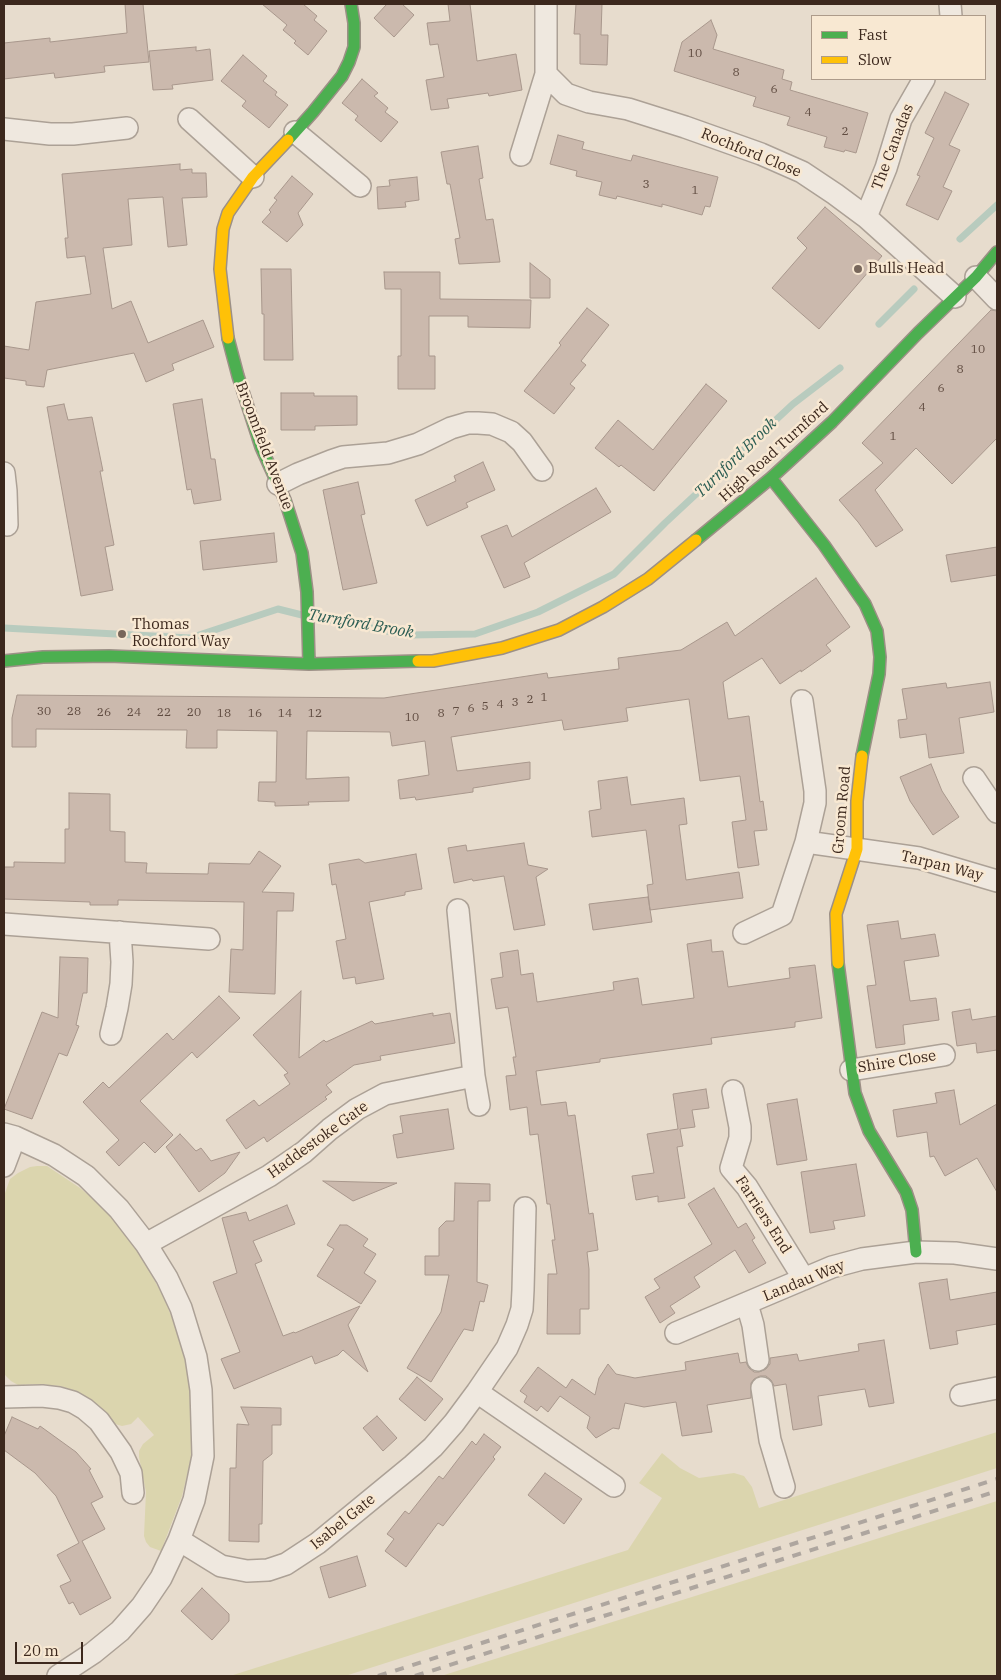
<!DOCTYPE html>
<style>
body{margin:0}
#map{position:relative;width:1001px;height:1680px;overflow:hidden;background:#e7dccd;font-family:"IBM Plex Serif",serif}
canvas{display:block}
.frame{position:absolute;inset:0;border:5px solid #3c281d;pointer-events:none}
.legend{position:absolute;left:811px;top:15px;width:175px;height:65px;box-sizing:border-box;background:#f8e8d2;border:1px solid #ad9b8a;margin:0;padding:6px 9px;list-style:none;font-size:15px;color:#3c281d}
.legend li{display:flex;align-items:center;gap:10px;height:25px}
.legend b{width:25px;border:1px solid #ad9b8a}
.scale{position:absolute;left:15px;top:1642px;width:68px;height:22px;box-sizing:border-box;border:2px solid #3c281d;border-top:0;padding-left:6px;font-size:15px;line-height:18px;white-space:nowrap;color:#3c281d;-webkit-text-stroke:4px #f8e8d2;paint-order:stroke}
</style>
<div id="map">
<canvas width="1001" height="1680"></canvas>
<div class="frame"></div>
<ul class="legend">
<li><b style="height:6px;background:#4caf50"></b>Fast</li>
<li><b style="height:6px;background:#ffc107"></b>Slow</li>
</ul>
<div class="scale">20 m</div>
</div>
<script>
const g = document.querySelector('canvas').getContext('2d');
g.lineJoin = 'round';
function paint(path, color) { g.fillStyle = color; g.fill(path, 'evenodd'); }
const poly = rows => new Path2D(rows.map(r => 'M' + r).join(''));
function stroke(path, color, width, dash) { g.strokeStyle = color; g.lineWidth = width; g.lineCap = dash ? 'butt' : 'round'; g.setLineDash(dash || []); g.stroke(path); }
function drawText(font, color, halo, rows, align = 'center') {
  g.font = font + ' "IBM Plex Serif",serif'; g.lineWidth = 5; g.setLineDash([]); g.textBaseline = 'middle'; g.strokeStyle = halo; g.fillStyle = color; for (const [text, x, y, turn = 0] of rows) {
    g.save(); g.translate(x, y); g.rotate((+turn || 0) * Math.PI / 180); g.textAlign = isNaN(turn) ? turn : align; if (halo) g.strokeText(text, 0, 0); g.fillText(text, 0, 0); g.restore();
  }
}
paint(poly([
 [37,1166,47,1166,80,1188,105,1209,126,1233,145,1263,163,1296,179,1335,186,1361,192,1401,193,1431,191,1458,182,1496,161,1551,150,1547,146,1542,144,1536,146,1492,139,1457,139,1451,143,1444,154,1435,138,1417,131,1424,122,1426,115,1424,88,1399,76,1391,60,1386,39,1384,18,1385,11,1381,5,1375,4,1196,10,1179,18,1173,30,1167],
 [997,1432,997,1468,345,1676,230,1676,628,1550,662,1498,639,1483,662,1453,680,1468,699,1478,734,1473,744,1476,752,1487,759,1508],
 [997,1501,997,1676,441,1676,552,1641]
]), '#dbd5ae');
stroke(poly([
 [960,239,997,205],
 [879,324,914,289],
 [313,617,408,635,475,634,538,612,614,574,665,523,793,404,840,368],
 [4,628,190,638,278,609,302,615]
]), '#b8cbbe', 7);
const building = poly([
 [125,4,143,4,149,62,104,66,105,72,55,78,54,73,4,79,4,43,50,38,50,42,127,33,125,4],
 [262,4,303,4,317,16,314,20,327,31,308,55,294,43,296,41,283,30,287,25,262,4],
 [387,4,402,4,414,15,394,37,374,18,387,4],
 [448,4,470,4,477,61,516,54,522,90,489,96,488,93,447,99,449,108,431,110,426,80,444,77,438,44,430,45,427,23,450,21,448,4],
 [576,4,602,4,601,35,608,35,607,65,580,64,580,34,574,34,576,4],
 [711,20,717,35,713,49,784,70,782,79,792,82,790,90,868,113,856,153,845,150,844,152,824,147,827,137,787,125,790,117,753,106,756,97,674,71,682,42,711,20],
 [196,47,196,51,210,49,213,80,172,85,173,89,153,90,149,51,196,47],
 [243,55,267,76,263,81,277,92,275,95,288,105,269,128,242,106,246,101,221,81,243,55],
 [362,79,378,93,374,96,388,108,385,112,398,122,381,142,355,120,358,116,342,103,362,79],
 [945,92,969,104,949,145,960,150,943,187,952,191,938,220,906,205,920,176,917,175,934,138,925,133,945,92],
 [558,135,584,142,582,149,631,161,633,155,718,177,710,207,705,206,702,215,662,204,662,207,617,196,616,199,599,195,602,182,576,176,577,171,550,164,558,135],
 [478,146,483,178,479,179,486,220,493,219,500,262,459,264,455,239,460,238,450,184,447,184,441,152,478,146],
 [180,164,180,170,192,169,192,173,206,173,207,197,182,198,187,245,168,247,163,197,128,199,132,245,103,248,112,309,131,301,148,343,203,320,214,347,172,364,174,370,146,382,134,353,47,370,44,387,26,385,26,381,4,378,4,346,29,350,36,302,91,294,85,256,67,258,65,238,68,238,62,174,180,164],
 [292,176,313,194,298,213,303,225,287,242,262,222,271,212,269,210,277,200,274,198,292,176],
 [417,177,419,200,405,202,406,207,378,209,377,187,390,186,389,180,417,177],
 [825,207,882,256,819,329,772,288,807,248,797,238,825,207],
 [530,263,550,279,550,298,530,298,530,263],
 [261,269,291,269,293,360,264,360,264,314,262,314,261,269],
 [384,272,440,272,440,299,531,300,530,328,468,327,468,316,429,316,429,356,435,356,435,389,398,389,398,356,401,356,401,289,385,289,384,272],
 [587,308,609,325,581,361,586,365,570,384,575,388,554,414,524,391,561,345,559,343,587,308],
 [991,310,997,311,997,438,952,484,916,448,875,490,903,530,876,547,858,522,839,500,883,463,862,443,991,310],
 [706,384,727,401,654,491,621,465,619,467,595,448,618,420,653,450,706,384],
 [281,393,314,393,314,396,357,396,357,425,315,426,315,430,281,430,281,393],
 [202,399,211,459,215,459,221,500,194,504,191,489,187,490,173,404,202,399],
 [64,404,68,420,92,417,103,471,100,471,114,545,105,547,113,590,81,596,47,407,64,404],
 [483,462,495,490,466,503,468,507,427,526,415,500,456,481,454,476,483,462],
 [358,482,365,514,361,515,377,583,343,590,323,490,358,482],
 [596,488,611,512,524,563,530,577,504,588,481,536,507,525,512,537,596,488],
 [274,533,277,562,203,570,200,541,274,533],
 [997,547,997,575,951,582,946,555,997,547],
 [816,578,850,627,826,645,831,651,801,672,801,670,780,684,762,658,723,682,728,719,749,716,760,802,763,801,767,830,754,831,759,865,738,868,732,822,746,820,740,776,700,781,689,699,626,708,628,721,564,730,562,720,451,737,457,771,530,762,530,779,473,788,473,792,416,800,415,797,400,799,398,780,429,775,425,741,392,746,390,732,307,731,306,779,349,777,349,801,308,802,309,805,275,806,275,802,258,801,259,782,276,782,277,731,217,730,217,748,186,748,187,730,36,729,36,747,12,747,12,718,17,695,384,698,547,673,548,678,619,669,618,658,681,650,727,622,735,636,816,578],
 [990,682,994,712,959,718,964,753,929,758,926,734,900,738,898,720,907,719,902,689,946,683,947,688,990,682],
 [931,764,942,791,959,817,933,835,910,801,900,777,931,764],
 [627,777,631,805,684,798,687,824,679,825,686,880,739,872,743,898,650,910,647,885,653,884,646,830,592,837,589,811,601,809,598,781,627,777],
 [69,793,110,794,110,831,125,832,125,862,147,863,146,873,208,874,209,863,250,864,259,851,281,866,262,892,294,893,293,911,277,911,275,994,229,992,231,949,243,950,244,902,118,900,118,905,90,905,90,902,4,899,4,867,14,867,14,862,65,863,65,829,69,829,69,793],
 [524,843,528,865,548,869,536,877,545,925,514,930,504,876,473,881,472,879,454,883,448,848,466,845,467,851,524,843],
 [416,854,422,889,405,892,405,895,369,902,384,979,356,984,355,977,343,979,336,941,346,939,336,884,332,885,329,864,359,859,365,863,416,854],
 [648,897,652,922,593,930,589,904,648,897],
 [898,921,901,939,935,934,939,956,904,961,910,1001,936,998,939,1020,903,1025,905,1044,876,1048,867,986,876,985,867,925,898,921],
 [711,940,712,952,723,951,728,987,790,978,789,968,815,965,822,1018,795,1022,795,1027,711,1038,712,1044,600,1059,600,1062,536,1071,541,1105,566,1102,568,1116,575,1115,589,1214,593,1213,598,1250,587,1252,589,1269,589,1309,580,1309,580,1334,547,1334,548,1274,557,1274,552,1240,555,1240,550,1204,547,1204,538,1134,530,1135,527,1107,510,1110,506,1076,516,1075,513,1057,516,1057,508,1007,496,1009,491,979,503,977,500,953,518,950,521,975,533,973,537,1002,614,990,613,982,638,978,642,1005,694,998,687,944,711,940],
 [60,957,88,958,87,993,83,993,76,1025,79,1026,67,1056,59,1053,32,1119,4,1109,42,1012,58,1018,60,957],
 [301,991,299,1058,324,1040,326,1042,372,1021,375,1024,433,1013,433,1016,450,1013,455,1043,380,1056,381,1060,354,1065,326,1085,332,1092,325,1097,327,1099,267,1142,264,1137,246,1149,226,1120,254,1100,259,1106,290,1084,284,1075,288,1073,253,1035,301,991],
 [219,996,240,1018,197,1058,192,1052,140,1101,173,1135,155,1153,144,1142,119,1166,106,1152,119,1140,83,1102,103,1082,109,1088,167,1033,173,1040,219,996],
 [970,1009,972,1020,997,1016,997,1050,977,1053,976,1043,957,1046,952,1012,970,1009],
 [706,1089,709,1108,692,1110,695,1127,680,1129,683,1146,677,1147,685,1198,658,1202,658,1196,636,1200,632,1176,654,1173,647,1134,678,1129,673,1094,706,1089],
 [954,1090,960,1125,997,1104,997,1192,977,1158,945,1176,934,1156,930,1157,927,1132,897,1137,893,1110,937,1103,935,1093,954,1090],
 [797,1099,807,1160,777,1165,767,1104,797,1099],
 [448,1109,454,1149,397,1158,393,1135,403,1133,400,1116,448,1109],
 [180,1134,196,1151,201,1148,211,1161,240,1152,225,1173,199,1192,166,1147,180,1134],
 [856,1164,865,1216,833,1221,835,1229,810,1233,801,1172,856,1164],
 [323,1181,397,1183,353,1201,323,1181],
 [455,1183,490,1184,490,1201,478,1201,477,1282,488,1285,484,1302,480,1301,473,1331,464,1329,431,1382,407,1368,441,1312,449,1275,425,1275,425,1256,439,1256,439,1228,446,1221,454,1221,455,1183],
 [714,1188,738,1228,746,1223,755,1238,752,1240,766,1263,749,1273,735,1250,694,1277,700,1287,670,1306,675,1313,660,1323,645,1297,660,1288,654,1279,712,1244,688,1204,714,1188],
 [287,1205,295,1224,253,1241,262,1261,255,1264,283,1336,294,1332,295,1333,360,1306,348,1325,368,1372,343,1350,338,1355,315,1364,312,1356,234,1389,221,1359,240,1352,213,1282,237,1273,222,1218,246,1212,249,1221,287,1205],
 [340,1225,347,1225,368,1239,363,1246,376,1254,364,1273,376,1281,361,1304,317,1276,334,1249,327,1245,340,1225],
 [947,1279,950,1300,997,1292,997,1324,956,1331,958,1344,930,1349,919,1283,947,1279],
 [884,1340,894,1403,869,1407,865,1389,818,1396,822,1425,793,1430,786,1384,774,1386,771,1380,766,1376,760,1376,754,1379,751,1383,751,1398,707,1405,712,1432,682,1436,676,1402,644,1407,625,1403,619,1429,613,1428,596,1438,587,1428,590,1417,560,1396,548,1412,541,1406,537,1411,524,1402,527,1396,520,1391,538,1367,566,1388,572,1379,595,1395,599,1378,608,1364,616,1374,635,1378,686,1370,685,1362,738,1353,740,1363,746,1362,749,1368,754,1372,759,1372,766,1369,770,1364,770,1358,797,1354,799,1361,859,1351,858,1344,884,1340],
 [417,1377,443,1399,425,1421,399,1399,417,1377],
 [241,1407,281,1408,281,1425,272,1425,272,1454,263,1461,262,1524,259,1524,259,1542,229,1541,230,1468,236,1468,237,1424,249,1425,241,1407],
 [377,1416,397,1438,383,1451,363,1428,377,1416],
 [12,1417,38,1429,40,1426,76,1452,91,1469,89,1470,103,1497,91,1503,105,1529,82,1541,111,1598,80,1615,73,1602,69,1604,60,1586,71,1581,57,1555,79,1543,56,1496,35,1473,4,1450,4,1436,12,1417],
 [484,1434,501,1447,493,1457,495,1459,443,1526,438,1523,406,1567,385,1551,394,1539,387,1534,405,1511,409,1514,439,1476,443,1479,472,1441,476,1445,484,1434],
 [545,1473,582,1499,564,1524,528,1495,545,1473],
 [357,1556,366,1586,329,1598,320,1567,357,1556],
 [202,1588,229,1614,229,1621,212,1640,181,1611,202,1588]
]);
paint(building, '#cbb9ad');
stroke(building, '#a8978c', 1);
const street = poly([
 [546,4,546,74,566,94,589,102,628,109,685,127,761,154,802,172,835,194,866,217,955,297],
 [950,4,951,16],
 [189,119,253,177],
 [4,129,50,134,73,134,127,128],
 [295,132,360,186],
 [521,155,546,74],
 [866,217,886,168,901,119,924,79],
 [976,277,997,299],
 [4,473,6,491,7,525],
 [278,484,298,474,331,461,343,457,388,453,418,444,451,428,468,423,478,423,492,424,511,432,522,442,542,470],
 [974,778,997,812],
 [806,842,919,858,997,881],
 [458,910,474,1076,479,1105],
 [4,924,209,939],
 [744,933,782,915,806,842,815,803,815,791,802,701],
 [111,1034,117,1008,121,984,122,962,120,932],
 [851,1070,944,1055],
 [733,1091,740,1127,740,1138,731,1168,747,1187,804,1279],
 [4,1134,15,1137,54,1155,86,1176,119,1209,146,1244,167,1278,181,1308,196,1357,201,1390,203,1456,194,1500,179,1540,161,1578,142,1606,120,1631,93,1653,58,1676],
 [4,1166,15,1137],
 [146,1244,269,1176,304,1152,330,1129,357,1109,385,1094,474,1076],
 [747,1304,753,1325,758,1360],
 [676,1333,832,1267,862,1259,916,1252,955,1253,997,1259],
 [762,1388,770,1440,784,1487],
 [477,1392,614,1486],
 [961,1395,997,1388],
 [4,1397,42,1396,59,1398,73,1402,85,1409,99,1421,121,1452,131,1473,133,1493],
 [179,1540,221,1566,247,1571,268,1570,286,1564,318,1543,413,1465,433,1447,454,1423,477,1392,507,1348,517,1325,522,1309,523,1290,525,1208]
]);
const fast = poly([
 [288,140,313,112,342,76,349,62,354,47,354,23,351,4],
 [228,338,238,376,261,447,285,500,302,553,307,592,309,664],
 [771,478,824,545,865,604,877,631,880,657,879,674,862,756],
 [696,540,771,478,832,422,918,333,976,277,997,252],
 [4,661,43,657,109,656,309,664,418,661],
 [838,963,855,1093,869,1131,906,1192,912,1210,916,1252]
]);
const slow = poly([
 [228,338,220,269,223,229,228,213,253,177,288,140],
 [418,661,433,661,502,648,559,630,603,607,648,579,696,540],
 [838,963,836,914,857,849,857,801,862,756]
]);
stroke(street, '#aca196', 24);
stroke(fast, '#9c9086', 14);
stroke(slow, '#9c9086', 14);
stroke(street, '#efe8df', 21);
stroke(fast, '#4caf50', 11);
stroke(slow, '#ffc107', 11);
stroke(poly([
 [378,1676,997,1479],
 [415,1676,997,1491]
]), '#aea69f', 4, [9, 9]);
for (const [x, y, r, color] of [
 [858,269,5,"#78675b"],
 [122,634,5,"#78675b"]
]) { const dot = new Path2D(); dot.arc(x, y, r, 0, 2 * Math.PI); g.fillStyle = color; g.fill(dot); stroke(dot, '#f8e8d2', 2); }
drawText('12px', '#604c41', null, [
 ["10",695,54],
 ["8",736,73],
 ["6",774,90],
 ["4",808,113],
 ["2",845,132],
 ["3",646,185],
 ["1",695,191],
 ["10",978,350],
 ["8",960,370],
 ["6",941,389],
 ["4",922,408],
 ["1",893,437],
 ["1",544,698],
 ["2",530,700],
 ["3",515,703],
 ["4",500,705],
 ["5",485,707],
 ["6",471,709],
 ["30",44,712],
 ["28",74,712],
 ["7",456,712],
 ["26",104,713],
 ["24",134,713],
 ["22",164,713],
 ["20",194,713],
 ["18",224,714],
 ["16",255,714],
 ["14",285,714],
 ["12",315,714],
 ["8",441,714],
 ["10",412,718]
]);
drawText('15px', '#3c281d', '#f8e8d2', [
 ["The Canadas",893,147,-69],
 ["Rochford Close",751,153,22],
 ["Broomfield Avenue",264,446,69],
 ["High Road Turnford",774,452,-42],
 ["Groom Road",842,810,-85],
 ["Tarpan Way",942,866,14],
 ["Shire Close",897,1062,-9],
 ["Haddestoke Gate",318,1140,-36],
 ["Farriers End",763,1215,57],
 ["Landau Way",804,1281,-22],
 ["Isabel Gate",343,1522,-39]
]);
drawText('15px', '#3c281d', '#f8e8d2', [
 ["Bulls Head",868,269],
 ["Thomas",132,625],
 ["Rochford Way",132,642]
], 'left');
drawText('italic 16px', '#2b5d53', '#f8e8d2', [
 ["Turnford Brook",736,458,-44],
 ["Turnford Brook",361,624,10]
]);
</script>
